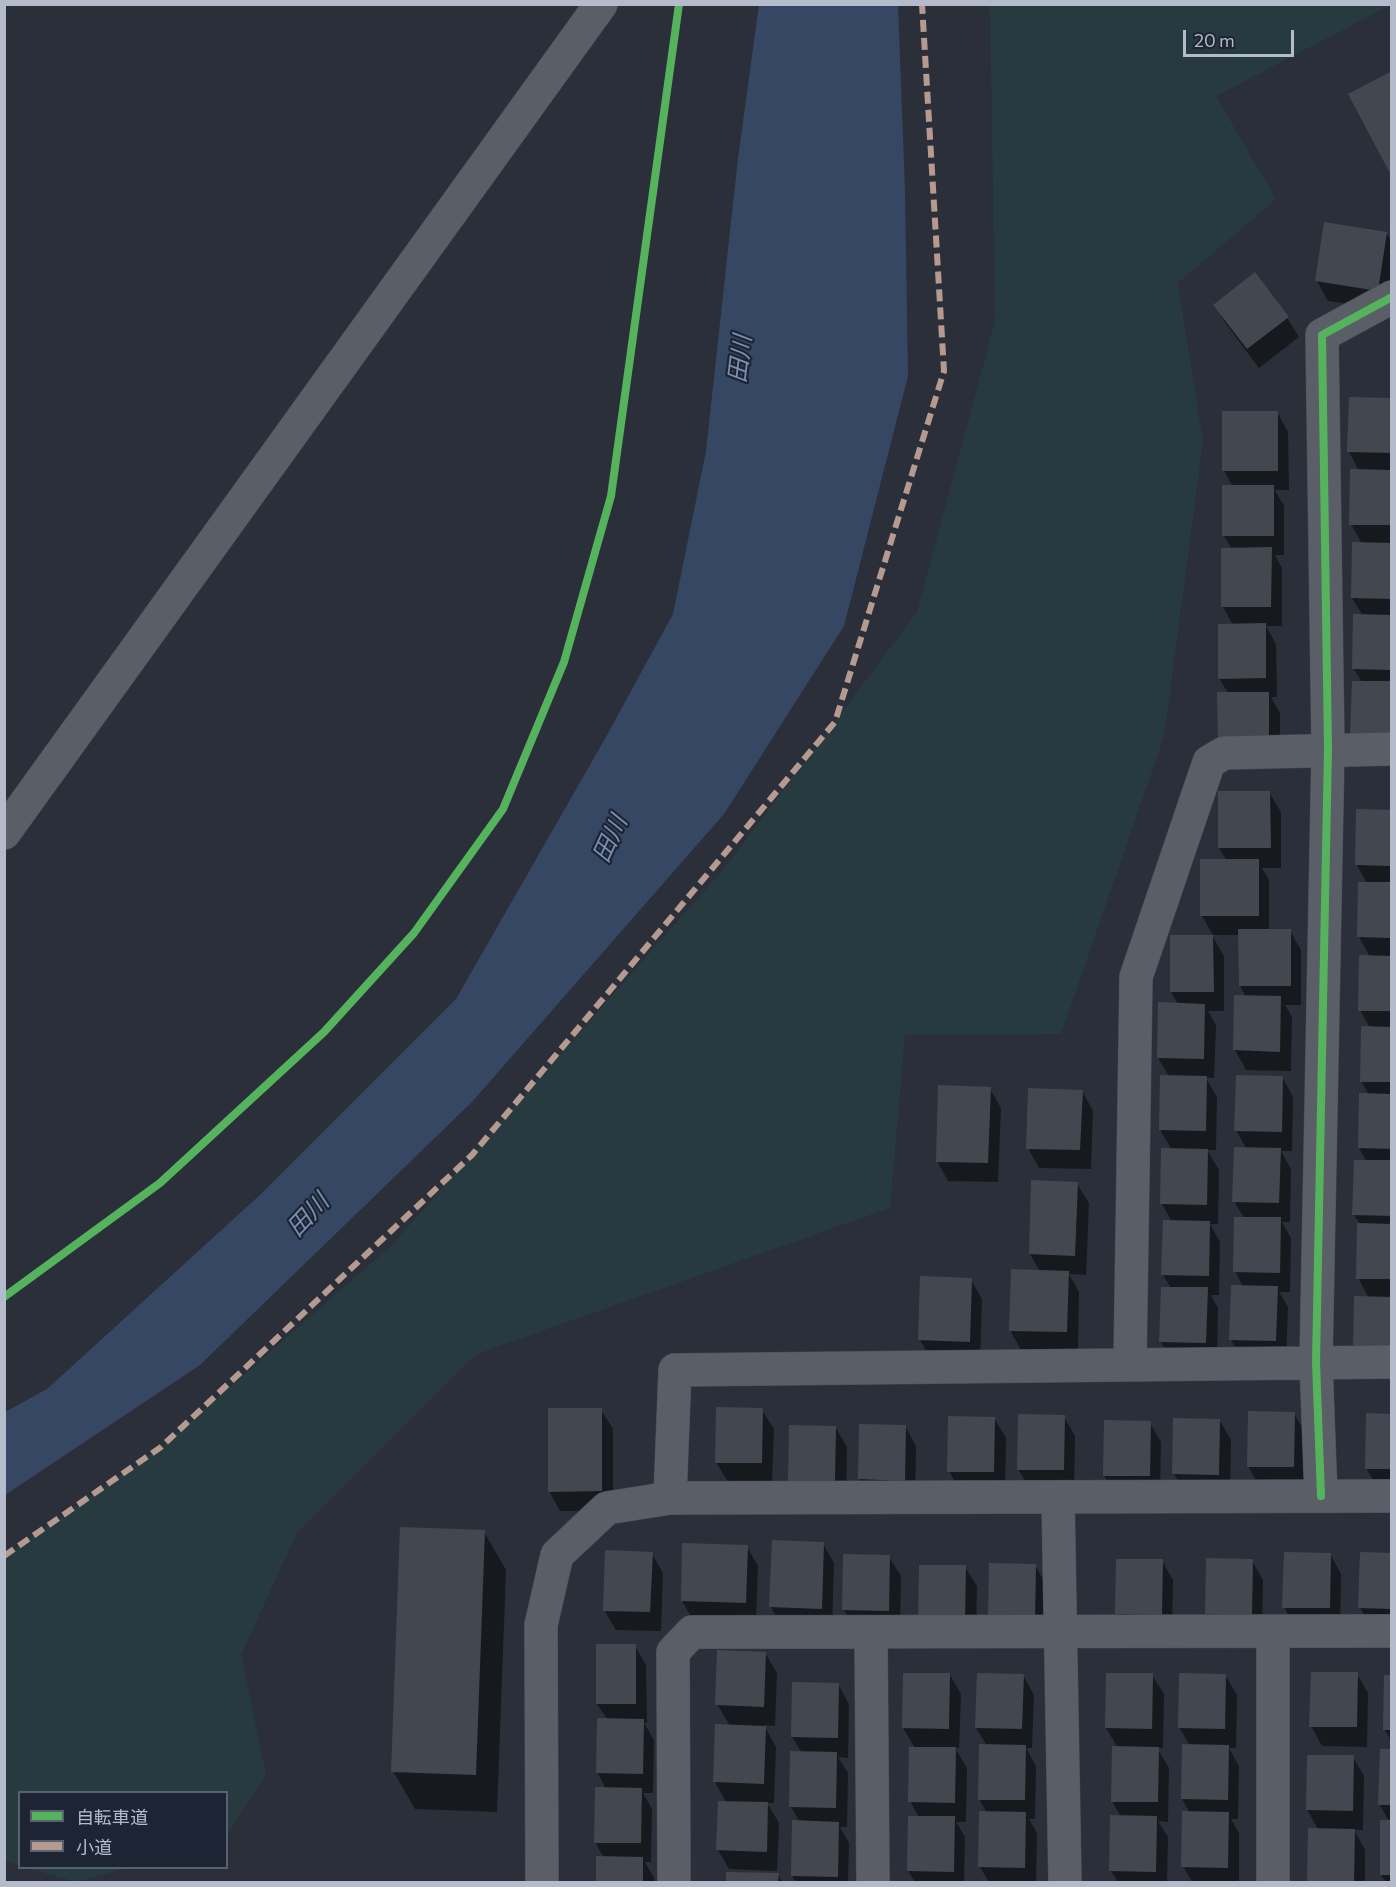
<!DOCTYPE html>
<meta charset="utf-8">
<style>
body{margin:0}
#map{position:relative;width:1396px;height:1887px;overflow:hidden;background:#2a2f39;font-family:Commissioner,"Noto Sans JP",sans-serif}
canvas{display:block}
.frame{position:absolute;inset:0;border:6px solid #b4bbca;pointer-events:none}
.legend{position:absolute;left:18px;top:1791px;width:210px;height:78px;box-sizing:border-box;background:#1d2534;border:2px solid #596170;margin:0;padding:8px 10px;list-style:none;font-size:18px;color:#b4bbca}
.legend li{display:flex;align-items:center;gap:12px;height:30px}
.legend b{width:30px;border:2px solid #596170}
.scale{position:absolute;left:1183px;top:30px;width:111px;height:27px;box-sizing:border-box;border:3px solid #b4bbca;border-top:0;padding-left:8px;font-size:18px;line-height:21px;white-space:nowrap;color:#b4bbca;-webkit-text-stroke:4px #1d2534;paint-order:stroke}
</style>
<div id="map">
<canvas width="1396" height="1887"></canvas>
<div class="frame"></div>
<ul class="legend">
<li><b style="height:8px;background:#56b35d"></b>自転車道</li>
<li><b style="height:8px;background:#b69a8f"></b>小道</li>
</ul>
<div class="scale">20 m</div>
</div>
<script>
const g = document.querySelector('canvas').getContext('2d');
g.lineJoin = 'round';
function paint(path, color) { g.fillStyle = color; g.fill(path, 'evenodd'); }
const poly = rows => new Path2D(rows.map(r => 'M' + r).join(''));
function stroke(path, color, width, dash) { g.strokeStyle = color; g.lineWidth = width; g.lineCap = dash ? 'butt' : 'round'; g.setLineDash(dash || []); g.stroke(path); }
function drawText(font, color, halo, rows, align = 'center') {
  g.font = font + ' Commissioner,"Noto Sans JP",sans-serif'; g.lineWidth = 4.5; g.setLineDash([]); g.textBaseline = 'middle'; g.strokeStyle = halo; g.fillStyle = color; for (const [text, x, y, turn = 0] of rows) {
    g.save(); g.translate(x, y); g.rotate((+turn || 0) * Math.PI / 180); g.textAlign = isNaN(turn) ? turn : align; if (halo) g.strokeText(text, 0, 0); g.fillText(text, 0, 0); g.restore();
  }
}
paint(poly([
 [990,5,1391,5,1216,96,1276,199,1178,283,1203,442,1164,737,1061,1034,905,1035,890,1208,477,1354,296,1535,241,1655,266,1775,227,1835,226,1792,20,1792,19,1865,5,1861,5,1555,161,1447,391,1246,727,865,917,612,995,321],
 [28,1868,126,1868,76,1882]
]), '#273a3f');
paint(poly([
 [759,5,898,5,905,191,908,376,844,626,724,814,472,1102,200,1365,5,1495,5,1412,47,1389,262,1193,456,999,606,737,673,614,706,451,738,158]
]), '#364763');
paint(poly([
 [1386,233,1392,242,1392,294,1389,310,1328,301,1317,281],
 [1215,305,1287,318,1299,337,1259,368,1226,324],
 [1392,399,1392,756,1362,682,1354,669,1355,616,1363,616,1352,598,1362,544,1351,524,1359,471,1349,452],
 [1277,412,1288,432,1289,490,1275,490,1284,506,1284,555,1275,555,1282,568,1282,626,1266,626,1276,644,1277,697,1271,697,1280,713,1280,764,1228,693,1219,678,1233,625,1223,607,1232,549,1224,536,1233,487,1224,470],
 [1269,792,1281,812,1281,868,1262,868,1269,880,1269,931,1290,931,1301,950,1301,1005,1285,1005,1292,1017,1291,1071,1246,1070,1235,1050,1236,997,1246,997,1240,986,1240,935,1213,935,1202,916,1227,861,1219,848],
 [1392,811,1392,1371,1369,1298,1358,1278,1359,1223,1354,1215,1367,1162,1359,1148,1360,1095,1369,1095,1361,1081,1370,1028,1360,1010,1370,957,1359,937,1367,883,1356,864],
 [1213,937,1224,956,1224,1011,1208,1011,1216,1025,1214,1078,1206,1078,1217,1097,1216,1150,1207,1150,1219,1170,1218,1224,1210,1224,1220,1242,1219,1295,1211,1295,1218,1308,1217,1362,1172,1361,1161,1342,1171,1288,1163,1275,1172,1222,1162,1204,1172,1150,1160,1130,1161,1076,1169,1076,1158,1058,1178,1004,1171,992],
 [1282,1077,1293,1097,1292,1151,1281,1151,1291,1169,1290,1222,1282,1222,1291,1238,1290,1292,1279,1292,1288,1307,1286,1360,1242,1359,1231,1340,1243,1287,1235,1271,1244,1218,1234,1201,1246,1148,1236,1130],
 [990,1089,1001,1108,998,1182,948,1181,937,1161],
 [1082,1091,1093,1111,1091,1169,1039,1168,1028,1148],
 [1077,1184,1089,1203,1086,1275,1069,1274,1079,1292,1078,1352,1021,1350,1010,1330,1040,1271,1030,1254],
 [971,1280,982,1299,980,1361,931,1359,920,1340],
 [601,1410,613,1429,613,1511,560,1511,549,1491],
 [762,1410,774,1429,772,1483,728,1482,716,1462],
 [1294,1413,1305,1433,1304,1486,1259,1486,1248,1466],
 [1392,1415,1392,1488,1378,1488,1366,1468],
 [1064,1417,1075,1436,1074,1490,1030,1489,1018,1469],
 [994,1418,1006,1438,1005,1491,960,1491,949,1471],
 [1220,1421,1231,1440,1230,1494,1185,1493,1174,1474],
 [1150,1423,1161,1442,1160,1496,1116,1495,1104,1476],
 [861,1426,905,1426,916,1446,915,1500,871,1499,860,1479],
 [836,1428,847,1447,846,1501,801,1500,790,1481],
 [484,1532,506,1570,497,1812,415,1809,393,1771],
 [823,1544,834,1563,832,1628,782,1627,771,1607],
 [747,1547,758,1566,756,1622,693,1620,682,1601],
 [652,1554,663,1573,661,1631,616,1630,604,1610],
 [1330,1554,1341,1574,1340,1627,1295,1627,1284,1607],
 [1392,1554,1392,1627,1371,1627,1360,1607],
 [889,1557,901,1576,900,1630,855,1629,844,1610],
 [1162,1561,1173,1580,1172,1634,1128,1633,1116,1614],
 [1252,1561,1263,1580,1262,1634,1218,1633,1206,1613],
 [990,1564,1035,1565,1046,1585,1045,1638],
 [921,1566,965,1567,977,1586,976,1640],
 [635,1646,646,1665,647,1723,644,1723,654,1740,653,1793,643,1793,652,1809,651,1862,645,1862,654,1878,654,1882,597,1882,598,1857,604,1858,595,1842,606,1789,597,1772,607,1719,597,1704],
 [765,1653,777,1673,775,1726,764,1725,776,1747,774,1803,767,1803,779,1823,777,1871,729,1869,718,1850,726,1802,715,1782,730,1726,717,1704],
 [1357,1674,1368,1693,1367,1747,1322,1746,1311,1726],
 [950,1675,961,1694,959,1748,955,1748,967,1768,966,1822,956,1822,965,1837,964,1882,915,1882,908,1871,919,1817,910,1801,915,1748,903,1728],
 [1023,1675,1034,1695,1032,1748,1026,1748,1036,1766,1035,1819,1029,1819,1037,1833,1036,1882,985,1882,989,1882,980,1867,987,1813,979,1799,987,1746,976,1728],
 [1152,1675,1164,1694,1163,1748,1157,1748,1169,1768,1168,1822,1158,1821,1168,1837,1167,1882,1118,1882,1111,1871,1121,1817,1112,1801,1118,1748,1106,1728],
 [1225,1675,1237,1695,1236,1748,1229,1748,1239,1766,1238,1819,1231,1819,1239,1833,1239,1882,1187,1882,1192,1882,1183,1866,1190,1813,1182,1799,1190,1746,1179,1727],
 [1392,1676,1392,1742,1385,1730],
 [838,1684,849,1704,848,1758,838,1757,848,1773,847,1827,840,1827,849,1843,848,1882,796,1882,792,1876,800,1822,791,1807,802,1753,792,1737],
 [1392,1751,1392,1882,1386,1882,1381,1875,1389,1821,1380,1805],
 [1353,1757,1364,1776,1363,1830,1354,1830,1365,1850,1365,1882,1309,1882,1310,1829,1318,1829,1307,1810],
 [728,1873,778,1875,782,1882,727,1882]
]), '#0007');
paint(poly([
 [1392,71,1392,177,1348,94],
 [1324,222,1387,232,1378,291,1315,281],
 [1255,272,1289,317,1247,349,1213,305],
 [1349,397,1392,398,1392,453,1347,452],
 [1222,411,1278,411,1278,471,1222,471],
 [1350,469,1392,470,1392,525,1349,525],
 [1222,485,1274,485,1274,536,1222,536],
 [1352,542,1392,543,1392,599,1351,598],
 [1272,547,1271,607,1221,607,1221,548],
 [1353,614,1392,615,1392,670,1352,669],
 [1266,623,1266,678,1218,679,1218,624],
 [1352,681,1392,681,1392,737,1350,736],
 [1217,692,1269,692,1269,745,1218,745],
 [1218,791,1270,791,1271,848,1218,848],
 [1356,809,1392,810,1392,866,1355,865],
 [1200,859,1259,859,1259,916,1200,916],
 [1358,882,1392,882,1392,938,1357,937],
 [1238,929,1291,929,1291,986,1239,986],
 [1170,935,1213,935,1214,992,1170,992],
 [1359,955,1392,956,1392,1011,1358,1011],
 [1234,995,1281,996,1280,1052,1233,1050],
 [1158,1002,1205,1004,1204,1059,1157,1058],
 [1361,1026,1392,1027,1392,1082,1360,1082],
 [1160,1075,1207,1076,1206,1131,1159,1130],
 [1236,1075,1283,1076,1282,1132,1234,1131],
 [938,1085,991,1087,988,1163,936,1162],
 [1028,1088,1083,1090,1080,1150,1026,1149],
 [1359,1093,1392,1094,1392,1149,1358,1148],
 [1234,1147,1281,1148,1279,1203,1232,1202],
 [1161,1148,1208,1149,1207,1205,1160,1204],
 [1354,1160,1392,1160,1392,1216,1352,1215],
 [1031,1180,1078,1182,1075,1256,1029,1254],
 [1234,1217,1281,1217,1280,1273,1233,1272],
 [1163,1220,1210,1221,1209,1276,1161,1275],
 [1357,1223,1392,1224,1392,1279,1356,1279],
 [1011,1269,1069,1271,1067,1332,1009,1331],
 [920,1276,972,1278,970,1342,918,1340],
 [1231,1285,1278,1286,1276,1341,1229,1340],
 [1161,1287,1208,1287,1206,1343,1159,1342],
 [1354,1296,1392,1297,1392,1352,1353,1351],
 [716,1407,763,1408,762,1463,715,1463],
 [548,1408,602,1408,602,1491,548,1492],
 [1248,1411,1295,1412,1294,1467,1247,1467],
 [1366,1413,1392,1414,1392,1469,1365,1469],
 [1018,1414,1065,1415,1064,1470,1017,1470],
 [948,1416,995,1417,994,1472,947,1472],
 [1173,1418,1220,1419,1219,1475,1172,1474],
 [1104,1420,1151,1421,1150,1476,1103,1476],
 [859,1424,906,1425,905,1481,858,1479],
 [789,1425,836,1426,835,1482,788,1481],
 [400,1527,485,1530,476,1775,391,1772],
 [772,1540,824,1542,822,1609,769,1607],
 [682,1543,748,1545,746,1603,681,1601],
 [605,1550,653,1552,650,1612,603,1611],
 [1284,1552,1331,1553,1330,1608,1282,1608],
 [1360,1552,1392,1553,1392,1609,1358,1608],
 [843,1554,890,1555,889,1611,842,1610],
 [1206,1558,1253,1559,1252,1615,1205,1614],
 [1116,1559,1163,1559,1162,1615,1115,1614],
 [989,1563,1036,1564,1035,1619,988,1618],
 [919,1565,966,1565,965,1621,918,1620],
 [596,1644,636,1644,636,1704,596,1704],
 [717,1650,766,1652,764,1707,715,1705],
 [1311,1672,1358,1672,1357,1727,1309,1727],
 [903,1673,950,1673,949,1729,902,1728],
 [977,1673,1024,1674,1022,1729,975,1728],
 [1106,1673,1153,1673,1152,1729,1105,1728],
 [1179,1673,1226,1674,1225,1729,1178,1728],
 [1384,1675,1392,1675,1392,1730,1383,1730],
 [792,1682,839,1683,838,1738,791,1737],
 [597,1718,644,1719,643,1774,596,1773],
 [715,1724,766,1726,764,1784,713,1782],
 [979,1744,1026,1745,1025,1800,978,1800],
 [1182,1744,1229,1745,1228,1800,1181,1799],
 [1112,1746,1159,1747,1158,1802,1111,1802],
 [909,1747,956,1747,955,1803,908,1802],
 [1380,1749,1392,1749,1392,1805,1378,1805],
 [790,1751,837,1752,836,1808,789,1807],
 [1307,1755,1354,1755,1353,1811,1306,1810],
 [595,1787,642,1788,641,1843,594,1843],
 [718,1801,768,1802,767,1852,716,1850],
 [979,1811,1026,1812,1025,1868,978,1867],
 [1182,1811,1229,1812,1228,1868,1181,1867],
 [1110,1815,1157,1816,1156,1872,1109,1871],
 [908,1816,955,1816,954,1872,907,1871],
 [792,1820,839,1822,838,1877,791,1876],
 [1380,1820,1392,1820,1392,1875,1380,1875],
 [1308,1828,1355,1829,1354,1882,1307,1882],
 [596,1856,643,1857,643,1882,596,1882],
 [726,1872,779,1873,778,1882,726,1882]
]), '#434850');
const minor = poly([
 [4,833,601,4],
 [1130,1364,1136,977,1209,762,1224,753,1392,749],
 [1321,1496,1316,1362,1328,749,1322,335,1392,297],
 [1058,1497,1065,1882],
 [670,1498,675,1370,1392,1362],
 [1273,1632,1273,1882],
 [871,1633,873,1882],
 [542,1882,541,1625,557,1555,607,1508,670,1498,1392,1496],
 [674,1882,673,1652,692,1632,1392,1631]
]);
stroke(minor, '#464a52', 34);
stroke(minor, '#5a5e67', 33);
stroke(poly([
 [4,1556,161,1447,472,1155,835,722,944,371,922,4]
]), '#b69a8f', 6, [12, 6]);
stroke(poly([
 [4,1297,160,1183,324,1032,414,933,503,809,564,662,611,496,679,4],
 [1321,1496,1316,1362,1328,749,1322,335,1392,297]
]), '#56b35d', 8);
drawText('italic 24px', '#7b8fb2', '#1d2534', [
 ["田川",740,359,-83],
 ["田川",610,839,-65],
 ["田川",308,1215,-47]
]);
</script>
